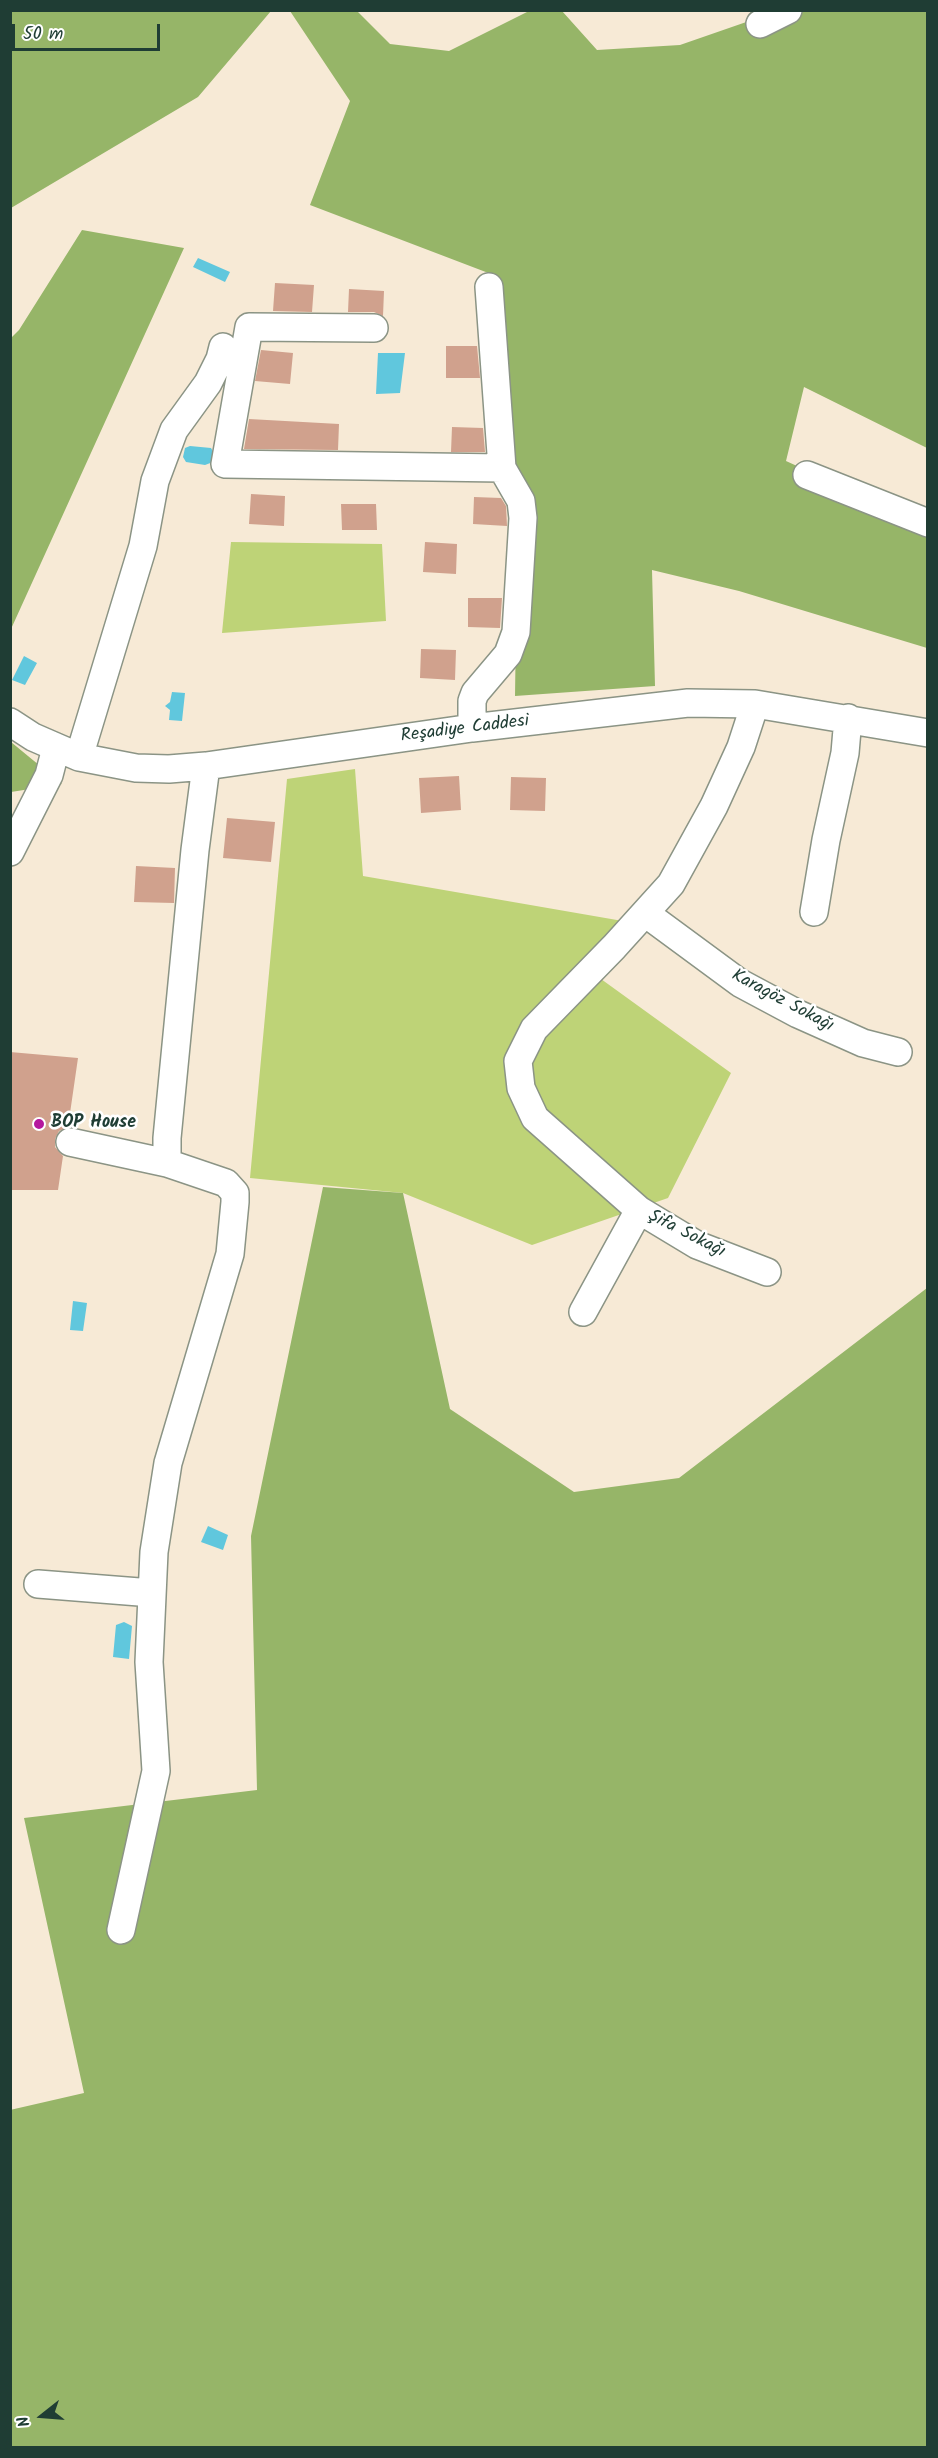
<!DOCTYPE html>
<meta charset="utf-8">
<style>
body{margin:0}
#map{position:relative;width:938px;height:2458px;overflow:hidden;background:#f7ead6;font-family:Kalam,sans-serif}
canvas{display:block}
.frame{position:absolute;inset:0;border:12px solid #1f3d34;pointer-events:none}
.north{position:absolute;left:12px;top:2386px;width:60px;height:60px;-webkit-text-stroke:4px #fff;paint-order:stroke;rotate:253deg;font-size:16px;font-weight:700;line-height:24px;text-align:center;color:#1f3d34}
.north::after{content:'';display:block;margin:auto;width:21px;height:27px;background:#1f3d34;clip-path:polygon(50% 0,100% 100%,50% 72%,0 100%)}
.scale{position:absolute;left:12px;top:24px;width:148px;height:27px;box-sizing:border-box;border:3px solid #1f3d34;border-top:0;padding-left:8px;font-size:18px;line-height:21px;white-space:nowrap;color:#1f3d34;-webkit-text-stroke:4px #fff;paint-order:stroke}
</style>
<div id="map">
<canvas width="938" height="2458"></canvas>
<div class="frame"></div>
<div class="north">N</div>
<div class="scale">50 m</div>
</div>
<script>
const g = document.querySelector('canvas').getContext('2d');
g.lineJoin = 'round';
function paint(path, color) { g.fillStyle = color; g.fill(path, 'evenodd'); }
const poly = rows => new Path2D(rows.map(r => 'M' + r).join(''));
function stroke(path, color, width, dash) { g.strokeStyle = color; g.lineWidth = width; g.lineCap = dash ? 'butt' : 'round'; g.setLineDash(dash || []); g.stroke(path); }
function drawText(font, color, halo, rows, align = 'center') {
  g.font = font + ' Kalam,sans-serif'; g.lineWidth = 5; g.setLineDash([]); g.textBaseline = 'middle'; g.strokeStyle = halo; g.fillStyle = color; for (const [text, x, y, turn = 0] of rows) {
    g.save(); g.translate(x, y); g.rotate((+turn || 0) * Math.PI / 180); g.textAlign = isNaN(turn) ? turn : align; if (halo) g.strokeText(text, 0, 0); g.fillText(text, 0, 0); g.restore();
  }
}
paint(poly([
 [231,542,382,544,386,621,222,633],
 [355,769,363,876,640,924,601,979,731,1073,668,1198,532,1245,403,1193,250,1178,287,779]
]), '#bed377');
paint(poly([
 [10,11,11,10,271,11,198,97,11,208],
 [290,11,357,11,390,44,449,51,529,11,562,11,597,50,680,45,778,11,927,11,927,448,804,387,786,461,927,525,927,648,739,591,652,570,655,686,515,696,518,485,491,274,310,205,350,101],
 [82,230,184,248,11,629,11,338,19,330],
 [11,742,62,784,11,792],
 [323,1187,403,1193,450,1409,574,1492,679,1478,927,1288,927,2447,11,2447,10,2110,84,2093,24,1818,257,1790,251,1536]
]), '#96b568');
paint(poly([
 [198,258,230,272,225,282,193,267],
 [378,353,405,353,400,393,376,394],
 [190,446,211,448,215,455,213,462,205,465,186,462,183,457,185,448],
 [24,656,37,663,25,685,12,680],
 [172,692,185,693,182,721,169,720,170,710,165,706,170,702],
 [73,1301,87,1303,83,1331,70,1330],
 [208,1526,228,1535,223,1550,201,1542],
 [124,1622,132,1626,129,1659,113,1657,116,1625]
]), '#60c7dd');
paint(poly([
 [275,283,314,285,312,312,273,311],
 [349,289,384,291,383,316,374,312,348,312],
 [446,346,477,346,480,378,446,378],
 [261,350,293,353,290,384,255,381],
 [249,419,339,424,338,450,244,449],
 [452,427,483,428,485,452,451,452],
 [251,494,285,496,284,526,249,524],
 [474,497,501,498,506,506,507,526,473,524],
 [341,504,376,504,377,530,342,530],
 [425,542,457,544,456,574,423,572],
 [468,598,502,598,500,628,468,627],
 [421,649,456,650,455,680,420,678],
 [459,776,461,810,421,813,419,778],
 [511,777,546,778,545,811,510,810],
 [227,818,275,822,271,862,223,858],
 [136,866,175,868,174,903,134,902],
 [10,1052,78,1058,68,1127,59,1131,55,1139,55,1147,63,1156,58,1190,10,1190]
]), '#d0a18d');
const minor = poly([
 [760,24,788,10],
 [374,328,249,327,225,464,502,468],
 [807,475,928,523],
 [10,722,33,737,79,757,136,768,169,769,206,766,472,728,688,703,755,704,928,733],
 [472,728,472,701,475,693,508,654,516,632,523,518,521,501,502,468,489,287],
 [79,757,143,546,155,481,174,430,208,383,220,359,223,347],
 [10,852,49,775,56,748],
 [814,912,826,840,845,753,848,718],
 [645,913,740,983,798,1014,863,1043,898,1052],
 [70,1142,167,1163],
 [639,1210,697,1245,767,1272],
 [583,1312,639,1210,535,1118,521,1088,518,1061,534,1029,614,947,671,884,714,806,741,747,755,704],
 [38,1584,152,1593],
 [121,1930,156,1771,149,1662,154,1552,168,1463,230,1254,235,1202,235,1193,226,1183,167,1163,167,1138,195,850,206,766]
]);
stroke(minor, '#8b9485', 30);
stroke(minor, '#fff', 27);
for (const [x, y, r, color] of [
 [39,1124,6,"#b5179e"]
]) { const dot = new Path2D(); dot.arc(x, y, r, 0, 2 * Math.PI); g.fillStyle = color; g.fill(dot); stroke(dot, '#fff', 2); }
drawText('18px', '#1f3d34', '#fff', [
 ["Reşadiye Caddesi",465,730,-7],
 ["Karagöz Sokağı",782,1002,28],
 ["Şifa Sokağı",686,1235,27]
]);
drawText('bold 18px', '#1f3d34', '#fff', [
 ["BOP House",51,1124]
], 'left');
</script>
